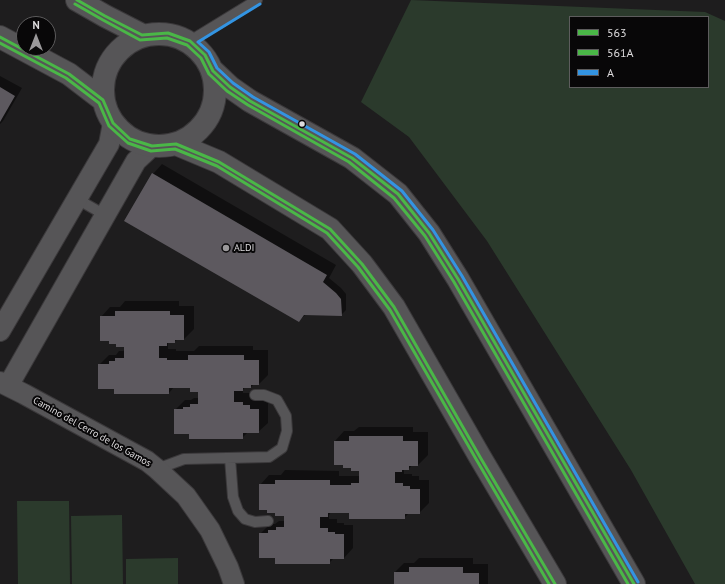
<!DOCTYPE html>
<style>
body{margin:0}
#map{position:relative;width:725px;height:584px;overflow:hidden;background:#1e1d1e;font-family:"PT Sans",sans-serif}
canvas{display:block}
.legend{position:absolute;left:569px;top:16px;width:140px;height:72px;box-sizing:border-box;background:#080708;border:1px solid #5d5c5d;margin:0;padding:5px 7px;list-style:none;font-size:12px;color:#dddbdd}
.legend li{display:flex;align-items:center;gap:8px;height:20px}
.legend b{width:20px;border:1px solid #5d5c5d}
.north{position:absolute;left:16px;top:16px;width:40px;height:40px;box-sizing:border-box;background:#080708;border:1px solid #5d5c5d;border-radius:50%;rotate:0deg;font-size:11px;font-weight:700;line-height:16px;text-align:center;color:#dddbdd}
.north::after{content:'';display:block;margin:auto;width:14px;height:18px;background:#9a989a;clip-path:polygon(50% 0,100% 100%,50% 72%,0 100%)}
</style>
<div id="map">
<canvas width="725" height="584"></canvas>
<ul class="legend">
<li><b style="height:5px;background:#4ab747"></b>563</li>
<li><b style="height:5px;background:#4ab747"></b>561A</li>
<li><b style="height:5px;background:#3394e2"></b>A</li>
</ul>
<div class="north">N</div>
</div>
<script>
const g = document.querySelector('canvas').getContext('2d');
g.lineJoin = 'round';
function paint(path, color) { g.fillStyle = color; g.fill(path, 'evenodd'); }
const poly = rows => new Path2D(rows.map(r => 'M' + r).join(''));
function stroke(path, color, width, dash) { g.strokeStyle = color; g.lineWidth = width; g.lineCap = dash ? 'butt' : 'round'; g.setLineDash(dash || []); g.stroke(path); }
function drawText(font, color, halo, rows, align = 'center') {
  g.font = font + ' "PT Sans",sans-serif'; g.lineWidth = 4; g.setLineDash([]); g.textBaseline = 'middle'; g.strokeStyle = halo; g.fillStyle = color; for (const [text, x, y, turn = 0] of rows) {
    g.save(); g.translate(x, y); g.rotate((+turn || 0) * Math.PI / 180); g.textAlign = isNaN(turn) ? turn : align; if (halo) g.strokeText(text, 0, 0); g.fillText(text, 0, 0); g.restore();
  }
}
paint(poly([
 [411,0,705,12,725,21,725,584,695,584,631,470,487,241,409,137,361,102],
 [570,17,708,17,708,87,570,87],
 [17,501,69,501,70,584,18,584],
 [122,515,123,584,72,584,71,516],
 [178,558,178,584,126,584,126,559]
]), '#2b3a2c');
paint(poly([
 [0,76,22,88,3,121,0,124],
 [162,164,336,265,329,278,341,288,346,294,346,310,341,315,306,314,299,321,153,174],
 [125,301,179,301,179,306,194,306,194,329,184,339,178,339,174,342,169,342,168,343,168,349,176,349,176,351,194,351,199,346,253,346,253,350,268,350,268,375,259,384,254,384,251,387,245,387,243,390,243,393,252,393,268,399,268,423,258,432,248,432,242,438,190,433,175,410,185,400,191,400,194,398,198,398,199,396,199,391,191,387,174,387,169,393,115,388,99,365,109,355,116,355,119,351,123,351,125,350,125,346,110,340,101,317,110,307,120,307],
 [359,427,413,427,413,432,428,432,428,455,418,465,412,465,409,469,404,469,404,474,412,474,412,476,419,476,419,480,429,480,429,503,419,513,409,513,404,518,350,512,331,512,329,515,329,519,337,519,337,523,344,523,344,525,353,525,353,548,344,558,334,558,329,563,276,557,260,534,270,524,275,524,279,521,284,521,285,519,285,515,260,485,269,475,281,475,285,470,339,471,339,476,359,476,360,470,344,464,335,464,335,441,344,431,354,431],
 [419,558,473,558,473,564,488,564,488,584,395,584,395,572,404,563,414,563]
]), '#0007');
paint(poly([
 [0,87,15,96,0,122],
 [152,173,327,275,323,282,336,293,341,299,342,316,304,315,299,322,124,221],
 [115,311,170,311,170,315,184,315,184,340,175,340,175,343,167,343,167,346,159,346,159,358,167,358,167,360,188,360,188,355,244,355,244,360,259,360,259,385,251,385,251,388,243,388,243,391,234,391,234,402,243,402,243,405,250,405,250,409,259,409,259,433,243,433,243,439,189,439,189,434,174,434,174,409,183,409,183,407,190,407,190,404,198,404,198,392,190,392,190,388,169,388,169,394,114,394,114,389,98,389,98,364,109,364,109,361,115,361,115,358,124,358,124,347,116,347,116,344,109,344,109,341,100,341,100,316,115,316],
 [349,436,403,436,403,441,418,441,418,466,409,466,409,470,402,470,402,472,395,472,395,483,403,483,403,486,410,486,410,489,420,489,420,514,405,514,405,519,349,519,349,513,328,513,328,517,320,517,320,528,328,528,328,532,335,532,335,534,344,534,344,559,330,559,330,564,275,564,275,558,259,558,259,533,268,533,268,530,276,530,276,527,284,527,284,516,275,516,275,513,267,513,267,510,259,510,259,484,275,484,275,480,330,480,330,485,351,485,351,483,359,483,359,471,351,471,351,468,343,468,343,465,334,465,334,441,349,441],
 [409,567,463,567,463,573,479,573,479,584,394,584,394,572,409,572]
]), '#5d595f');
const service = poly([
 [190,41,257,0],
 [77,199,105,215],
 [230,458,233,497,238,511,245,519,255,522,268,521],
 [157,469,184,459,269,457,282,448,287,431,286,416,277,400,264,395,255,395]
]);
const minor = poly([
 [0,331,109,144,113,123],
 [0,382,24,394,147,461,157,469,186,496,210,530,228,567,234,584],
 [8,386,136,161,152,146]
]);
const tertiary = poly([
 [77,0,105,16,142,35],
 '103 90a56 56 0 1 1 112 0a56 56 0 1 1-112 0Z',
 [0,37,69,74,103,100],
 [213,71,230,87,250,101,352,158,398,194,429,233,458,279,634,584],
 [176,144,219,162,330,229,362,264,394,307,480,457,555,584]
]);
stroke(service, '#3b393b', 12);
stroke(minor, '#3b393b', 22);
stroke(tertiary, '#3b393b', 24);
stroke(service, '#565557', 10);
stroke(minor, '#565557', 20);
stroke(tertiary, '#565557', 22);
stroke(poly([
 [77,0,105,16,142,35,168,33,190,41,205,55,213,71,230,87,250,101,352,158,398,194,429,233,458,279,634,584],
 [0,37,69,74,103,100,113,123,130,139,152,146,176,144,219,162,330,229,362,264,394,307,480,457,555,584]
]), '#4ab747', 3);
stroke(poly([
 [75,4,103,20,140,40,167,38,187,45,201,58,209,74,227,91,248,105,349,162,394,198,425,236,454,282,628,584],
 [0,43,66,78,99,103,109,126,128,143,151,151,175,149,217,166,327,233,358,267,390,310,476,459,549,584]
]), '#4ab747', 3);
stroke(poly([
 [260,4,198,42,209,52,217,68,233,83,253,97,355,154,402,191,433,230,462,276,638,582]
]), '#3394e2', 3);
for (const [x, y, r, color] of [
 [302,124,3.5,"#dddbdd"],
 [226,248,4,"#9a989a"]
]) { const dot = new Path2D(); dot.arc(x, y, r, 0, 2 * Math.PI); g.fillStyle = color; g.fill(dot); stroke(dot, '#080708', 1.5); }
drawText('10px', '#dddbdd', '#080708', [
 ["ALDI",234,248]
], 'left');
drawText('10px', '#dddbdd', '#080708', [
 ["Camino del Cerro de los Gamos",92,432,29]
]);
</script>
